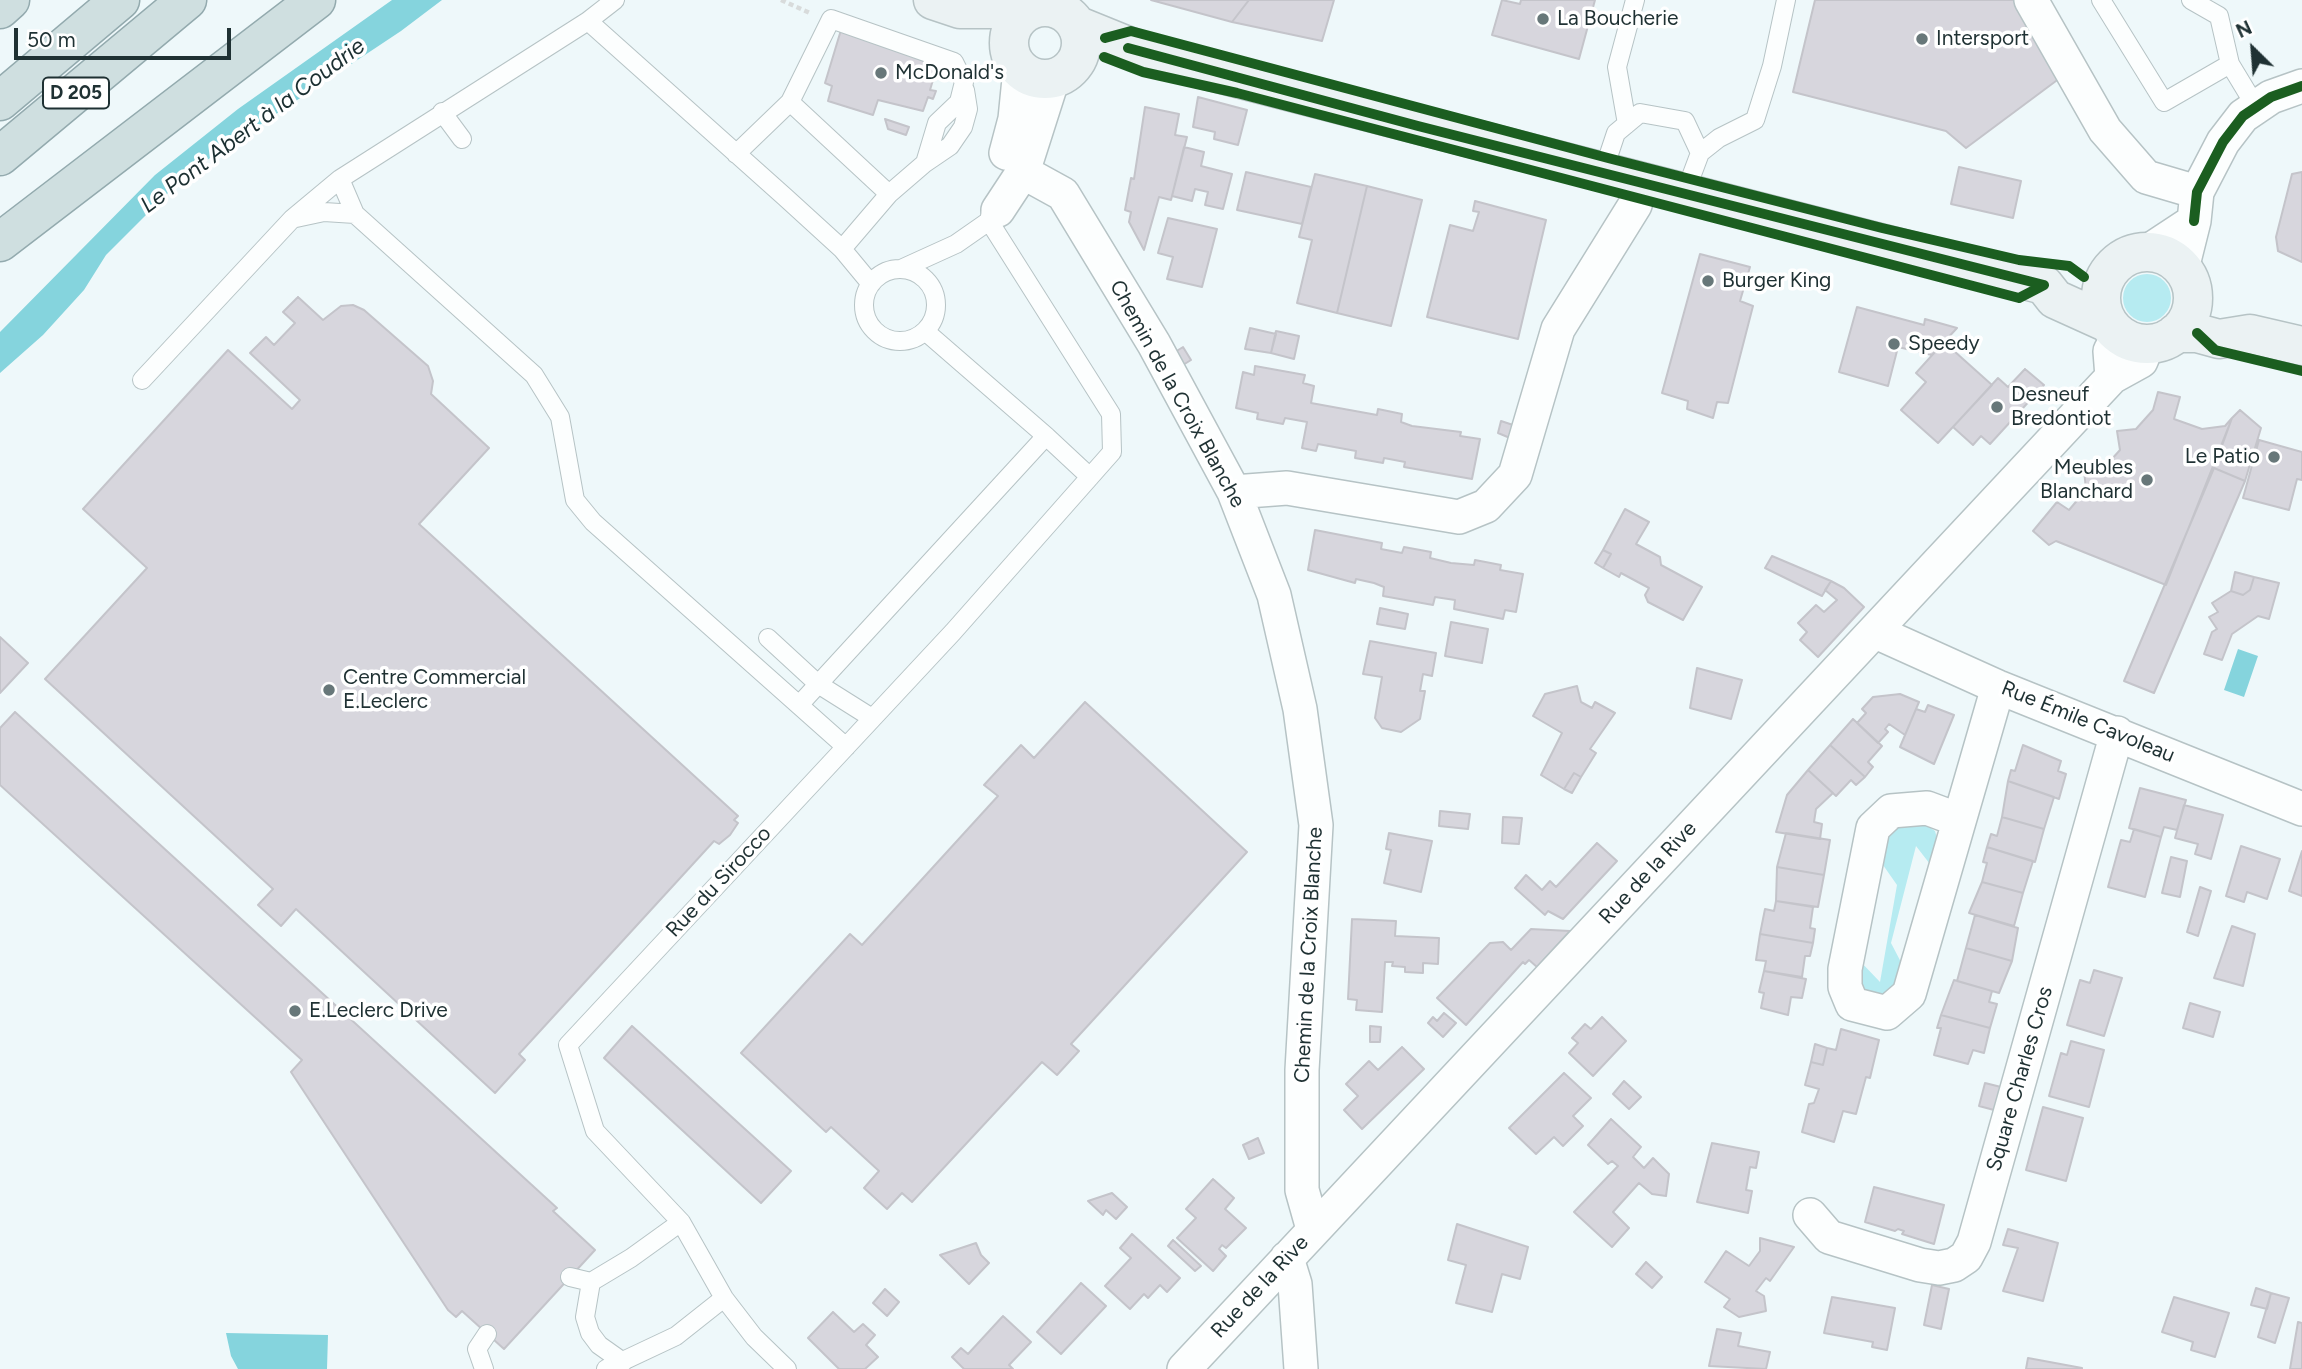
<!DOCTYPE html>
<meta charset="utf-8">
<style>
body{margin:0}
#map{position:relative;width:2302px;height:1369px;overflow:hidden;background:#eef8fa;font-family:Figtree,sans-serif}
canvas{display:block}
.north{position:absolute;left:2218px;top:14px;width:70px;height:70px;-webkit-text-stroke:5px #fff;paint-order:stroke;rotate:335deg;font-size:19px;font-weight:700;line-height:28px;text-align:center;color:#1f3133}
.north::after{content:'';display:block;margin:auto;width:24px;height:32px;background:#1f3133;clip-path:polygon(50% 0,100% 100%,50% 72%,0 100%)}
.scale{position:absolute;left:14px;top:28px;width:217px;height:32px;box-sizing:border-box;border:4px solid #1f3133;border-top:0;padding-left:9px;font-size:21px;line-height:24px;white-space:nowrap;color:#1f3133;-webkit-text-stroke:5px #fff;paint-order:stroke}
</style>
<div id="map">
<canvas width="2302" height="1369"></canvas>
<div class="north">N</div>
<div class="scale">50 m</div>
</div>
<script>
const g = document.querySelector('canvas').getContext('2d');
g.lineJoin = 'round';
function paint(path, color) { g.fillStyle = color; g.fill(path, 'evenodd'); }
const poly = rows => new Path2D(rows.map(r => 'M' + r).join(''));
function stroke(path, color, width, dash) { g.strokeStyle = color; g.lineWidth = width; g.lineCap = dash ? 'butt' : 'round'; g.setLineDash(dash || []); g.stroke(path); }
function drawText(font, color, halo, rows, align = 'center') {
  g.font = font + ' Figtree,sans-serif'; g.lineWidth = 7; g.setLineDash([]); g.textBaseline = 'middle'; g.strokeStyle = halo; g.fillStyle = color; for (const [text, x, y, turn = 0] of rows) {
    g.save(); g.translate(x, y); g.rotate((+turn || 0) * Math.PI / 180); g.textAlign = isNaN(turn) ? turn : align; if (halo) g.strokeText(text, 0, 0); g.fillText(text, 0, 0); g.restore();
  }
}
paint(poly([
 '2123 298a24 24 0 1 1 48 0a24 24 0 1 1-48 0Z',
 [1900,817,1919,820,1935,831,1939,846,1933,868,1916,846,1891,943,1904,968,1897,994,1863,998,1858,959,1880,982,1897,885,1876,855]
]), '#b6ebf1');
paint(poly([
 [392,0,442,0,401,31,189,172,106,255,84,290,43,335,0,373,0,332,155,175,238,109],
 [2238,649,2258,656,2244,697,2224,690],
 [226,1333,328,1335,327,1369,238,1369,231,1356]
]), '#85d4dd');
const building = poly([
 [1151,0,1249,0,1232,22,1151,0],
 [1249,0,1334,0,1322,41,1232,22,1249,0],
 [1502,0,1520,4,1521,0,1595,0,1579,59,1492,35,1502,0],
 [1815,0,2014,0,2060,78,1966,148,1946,131,1793,92,1815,0],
 [841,30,938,63,930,90,936,91,933,99,928,97,923,111,878,100,873,115,828,101,832,86,825,83,841,30],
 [1198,97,1247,110,1238,145,1214,139,1215,132,1193,127,1198,97],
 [1145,107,1179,114,1175,135,1187,137,1171,200,1159,197,1144,250,1129,222,1131,212,1125,210,1131,178,1134,179,1145,107],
 [885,119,909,127,906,135,888,129,885,119],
 [1184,147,1204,152,1201,166,1232,174,1223,209,1205,205,1208,192,1195,189,1192,201,1172,196,1184,147],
 [1959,167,2021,181,2013,218,1951,204,1959,167],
 [1246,172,1311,187,1302,224,1237,210,1246,172],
 [2302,172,2302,262,2278,251,2276,237,2292,174,2302,172],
 [1315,174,1367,186,1337,313,1297,303,1312,240,1299,237,1315,174],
 [1367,186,1422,200,1391,326,1337,313,1367,186],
 [1475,201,1546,220,1518,339,1427,317,1450,225,1473,231,1479,212,1473,211,1475,201],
 [1168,218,1217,229,1202,287,1167,279,1173,257,1158,253,1168,218],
 [1700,254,1750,267,1740,301,1753,306,1728,403,1717,402,1713,418,1687,409,1688,401,1662,393,1700,254],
 [298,297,323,320,341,306,353,305,364,310,428,366,433,381,431,394,489,448,419,524,738,816,734,820,738,823,730,835,719,844,714,841,519,1054,525,1060,495,1093,296,909,281,926,258,905,273,889,45,679,147,568,83,509,228,350,292,409,300,400,250,353,266,337,274,345,295,323,283,312,298,297],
 [1857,307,1924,325,1925,319,1957,328,1932,355,1898,347,1888,386,1839,372,1857,307],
 [1250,328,1276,334,1271,353,1245,349,1250,328],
 [1276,331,1299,336,1294,359,1271,353,1276,331],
 [1944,342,1992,385,1938,443,1901,410,1926,382,1916,373,1944,342],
 [1183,347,1191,360,1183,365,1175,352,1183,347],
 [1255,366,1305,375,1303,383,1314,386,1311,403,1377,415,1378,409,1402,414,1401,422,1412,426,1461,432,1460,436,1480,439,1472,479,1404,467,1405,462,1384,458,1383,463,1355,458,1356,451,1318,444,1316,451,1302,448,1307,422,1285,418,1283,424,1257,419,1258,413,1236,408,1243,372,1254,375,1255,366],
 [2025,369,2044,385,1990,444,1981,436,1973,445,1953,427,1998,378,2008,387,2025,369],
 [2158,392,2180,397,2174,419,2202,429,2225,426,2232,418,2166,585,2056,541,2049,545,2033,531,2057,502,2069,510,2086,490,2084,470,2102,470,2120,450,2117,431,2136,429,2153,410,2158,392],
 [2240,410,2261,428,2245,481,2214,468,2232,418,2240,410],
 [1501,421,1513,425,1510,438,1498,433,1501,421],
 [2259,440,2302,452,2302,480,2297,479,2289,510,2243,498,2259,440],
 [2214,468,2245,481,2154,693,2124,681,2214,468],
 [1625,509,1649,522,1636,544,1660,557,1661,565,1702,587,1683,620,1648,602,1645,595,1649,588,1621,573,1619,577,1603,568,1611,554,1603,550,1625,509],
 [1315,530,1382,543,1381,549,1402,553,1404,547,1431,552,1430,558,1451,563,1474,565,1475,560,1501,565,1500,570,1523,574,1516,612,1505,610,1503,619,1454,609,1455,600,1435,597,1433,605,1383,596,1384,587,1374,583,1356,579,1355,583,1308,570,1315,530],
 [1603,550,1611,554,1603,568,1595,563,1603,550],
 [1772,556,1831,581,1822,596,1765,568,1772,556],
 [2235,572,2254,577,2250,590,2243,595,2231,591,2235,572],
 [2254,577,2279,583,2269,619,2258,616,2232,634,2222,660,2204,654,2212,632,2217,629,2209,617,2218,612,2212,603,2231,591,2243,595,2250,590,2254,577],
 [1831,581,1844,588,1864,607,1818,657,1800,640,1807,632,1798,623,1816,605,1824,612,1837,600,1825,590,1831,581],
 [1380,608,1408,614,1405,629,1377,624,1380,608],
 [1451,622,1488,629,1482,663,1445,656,1451,622],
 [0,637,28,663,0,693,0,637],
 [1370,641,1436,653,1432,676,1423,674,1420,691,1425,691,1420,719,1401,732,1382,728,1375,718,1382,677,1363,674,1370,641],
 [1697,668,1742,680,1731,719,1690,708,1697,668],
 [1577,686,1581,702,1592,708,1595,702,1615,713,1590,749,1596,753,1581,777,1574,773,1564,789,1541,775,1562,733,1533,716,1545,694,1577,686],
 [1900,694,1919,702,1905,735,1889,724,1885,729,1888,732,1878,743,1857,723,1866,713,1862,709,1873,697,1900,694],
 [1085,702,1247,852,1071,1044,1079,1051,1057,1075,1042,1062,912,1202,902,1193,887,1209,864,1188,879,1171,831,1127,826,1132,741,1053,850,934,862,945,998,796,984,785,1021,745,1034,758,1085,702],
 [1928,705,1954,715,1934,764,1900,747,1916,709,1925,712,1928,705],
 [15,712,557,1208,553,1211,595,1250,504,1349,462,1311,456,1317,448,1310,291,1072,302,1060,0,785,0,728,15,712],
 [1853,719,1882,746,1868,762,1873,767,1865,777,1830,745,1853,719],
 [1830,745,1865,777,1856,785,1851,780,1836,796,1808,770,1830,745],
 [2023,745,2061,761,2058,771,2066,774,2059,799,2008,781,2011,770,2015,771,2023,745],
 [1808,770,1833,793,1816,809,1814,822,1822,824,1820,839,1776,832,1787,795,1808,770],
 [1574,773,1581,777,1572,793,1564,789,1574,773],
 [2008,781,2054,797,2044,829,2002,817,2008,781],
 [2140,788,2186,800,2177,830,2164,827,2161,837,2129,828,2140,788],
 [2184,805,2223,815,2211,859,2195,854,2198,844,2175,838,2184,805],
 [1440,811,1470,814,1468,829,1439,826,1440,811],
 [1503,817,1522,818,1519,844,1502,843,1503,817],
 [2002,817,2044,829,2035,862,1987,847,1991,834,1997,836,2002,817],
 [2134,829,2161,837,2145,897,2108,887,2121,840,2130,842,2134,829],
 [1389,833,1432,841,1421,892,1384,883,1391,850,1386,849,1389,833],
 [1786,833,1830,840,1824,875,1777,867,1786,833],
 [1597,843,1617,861,1563,919,1548,911,1545,915,1515,888,1526,875,1542,890,1550,881,1556,887,1597,843],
 [2241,846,2280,859,2267,899,2247,892,2244,902,2226,896,2241,846],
 [1987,847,2033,861,2023,893,1982,882,1987,863,1983,862,1987,847],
 [2302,851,2302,896,2289,891,2302,851],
 [2171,857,2187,861,2180,897,2162,893,2171,857],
 [1777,867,1824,875,1818,907,1776,901,1777,867],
 [1982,882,2023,893,2014,926,1969,913,1982,882],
 [2200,887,2211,891,2198,936,2187,932,2200,887],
 [1776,901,1813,907,1810,928,1815,929,1813,943,1760,934,1765,909,1774,911,1776,901],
 [1975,915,2018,928,2012,961,1966,948,1975,915],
 [1352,919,1396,921,1395,936,1439,938,1438,964,1423,963,1423,973,1405,972,1405,967,1392,966,1393,962,1385,962,1382,1012,1356,1010,1357,1000,1348,999,1352,919],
 [2232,926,2255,934,2243,986,2214,978,2232,926],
 [1531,929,1570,931,1537,967,1529,960,1525,964,1523,962,1466,1025,1437,998,1490,943,1503,942,1511,950,1531,929],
 [1760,934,1813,943,1810,956,1805,956,1802,977,1764,971,1766,961,1756,960,1760,934],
 [1966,948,2012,961,1999,993,1957,981,1966,948],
 [2094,970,2122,978,2104,1036,2067,1025,2080,980,2090,983,2094,970],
 [1764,971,1806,979,1802,998,1791,997,1788,1015,1761,1008,1764,993,1759,992,1764,971],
 [1954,980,1992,991,1989,1002,1997,1004,1990,1028,1941,1015,1954,980],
 [2190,1003,2220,1012,2213,1037,2183,1028,2190,1003],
 [1444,1013,1456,1023,1443,1037,1428,1023,1433,1017,1437,1021,1444,1013],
 [1941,1015,1990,1028,1984,1053,1973,1050,1968,1064,1934,1055,1941,1028,1937,1028,1941,1015],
 [1602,1017,1626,1041,1593,1076,1569,1053,1578,1043,1572,1038,1585,1024,1591,1029,1602,1017],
 [632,1026,791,1171,761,1203,604,1058,632,1026],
 [1370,1026,1381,1027,1380,1042,1370,1042,1370,1026],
 [1841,1029,1879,1040,1870,1078,1866,1077,1856,1114,1843,1111,1834,1142,1802,1132,1809,1104,1814,1103,1819,1089,1805,1085,1811,1062,1823,1065,1827,1048,1836,1050,1841,1029],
 [2071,1041,2104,1050,2089,1107,2049,1096,2061,1053,2067,1055,2071,1041],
 [1815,1044,1827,1048,1823,1065,1811,1062,1815,1044],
 [1402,1047,1424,1069,1362,1129,1344,1110,1358,1096,1346,1084,1369,1061,1378,1070,1402,1047],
 [1564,1073,1591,1098,1573,1116,1583,1126,1563,1146,1554,1137,1536,1154,1509,1128,1564,1073],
 [1624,1081,1641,1097,1629,1109,1613,1094,1624,1081],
 [1985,1083,2001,1087,1994,1110,1979,1106,1985,1083],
 [2043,1107,2083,1118,2066,1181,2026,1170,2043,1107],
 [1611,1119,1641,1147,1633,1157,1644,1168,1653,1158,1669,1174,1666,1196,1652,1194,1639,1183,1613,1212,1629,1228,1612,1247,1574,1212,1618,1166,1612,1161,1608,1164,1588,1145,1611,1119],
 [1258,1138,1264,1153,1249,1159,1243,1145,1258,1138],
 [1712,1143,1759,1152,1756,1168,1750,1167,1746,1190,1752,1191,1748,1213,1697,1202,1712,1143],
 [1213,1179,1234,1198,1225,1209,1246,1228,1226,1248,1222,1245,1219,1249,1226,1256,1213,1271,1177,1238,1196,1218,1186,1209,1213,1179],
 [1874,1187,1944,1205,1934,1244,1902,1234,1904,1231,1898,1229,1895,1231,1865,1222,1874,1187],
 [1112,1193,1127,1207,1116,1219,1106,1210,1103,1215,1088,1201,1112,1193],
 [1457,1224,1528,1247,1520,1279,1502,1274,1492,1312,1456,1303,1466,1265,1448,1260,1457,1224],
 [2008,1229,2058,1243,2043,1301,2003,1291,2018,1248,2003,1245,2008,1229],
 [1132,1234,1180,1278,1167,1292,1160,1285,1148,1298,1144,1294,1130,1309,1105,1286,1131,1258,1120,1248,1132,1234],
 [1760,1238,1794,1247,1770,1281,1766,1278,1756,1291,1764,1296,1766,1311,1739,1317,1724,1307,1730,1299,1705,1282,1726,1251,1749,1266,1760,1251,1760,1238],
 [1173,1240,1201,1266,1195,1271,1168,1246,1173,1240],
 [976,1243,981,1255,989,1263,969,1284,940,1255,976,1243],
 [1646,1262,1662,1277,1652,1288,1636,1274,1646,1262],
 [1081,1283,1106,1306,1061,1354,1037,1332,1081,1283],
 [1932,1285,1949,1289,1941,1329,1924,1325,1932,1285],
 [2256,1288,2271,1293,2267,1309,2251,1305,2256,1288],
 [885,1289,899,1302,887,1316,873,1303,885,1289],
 [2271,1293,2289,1298,2275,1343,2258,1337,2271,1293],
 [1832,1297,1895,1308,1887,1350,1872,1347,1873,1342,1824,1333,1832,1297],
 [2174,1297,2229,1313,2215,1357,2191,1350,2193,1342,2162,1332,2174,1297],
 [833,1312,854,1332,863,1324,875,1335,866,1345,878,1357,865,1369,839,1369,808,1338,833,1312],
 [1003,1316,1031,1342,1009,1365,1013,1369,964,1369,952,1357,961,1348,968,1354,1003,1316],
 [2298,1322,2302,1323,2302,1369,2290,1369,2298,1322],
 [1717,1329,1741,1333,1738,1346,1770,1352,1766,1369,1709,1366,1717,1329],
 [2028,1358,2082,1368,2082,1369,2026,1369,2028,1358]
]);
paint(building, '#d7d6dd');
stroke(building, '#c4c4ca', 2);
const service = poly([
 [615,0,588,21,785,197,842,249,871,284],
 [2101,0,2164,102,2230,64],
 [2191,0,2219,16,2230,64,2256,107],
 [588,21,340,179,355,214,534,375,560,417,575,500,593,522,846,747],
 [790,102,889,194],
 [442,112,462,139],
 [1627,124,1617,67,1635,0],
 [1700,153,1719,138,1755,120,1772,66,1786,0],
 [736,154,790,102,831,19,954,62,964,82,959,102,937,123,925,163,889,194,842,249],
 [925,163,950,146,963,127,968,109,965,90],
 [1603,172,1616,133,1640,113,1685,121,1700,153,1685,193],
 [296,218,324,212,355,214],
 [901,269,956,244,989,221,996,213],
 '864 305a36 36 0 1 1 72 0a36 36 0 1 1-72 0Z',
 [142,380,292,219,340,179],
 [1046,436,1090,477],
 [768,638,818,684,872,718],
 [800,704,1046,436,925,331],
 [570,1277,591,1282,631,1258,681,1222],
 [591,1282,585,1317,590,1333,599,1345,623,1362],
 [484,1369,477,1349,487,1334],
 [606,1369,676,1336,724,1298],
 [787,1369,754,1337,724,1298,681,1222,595,1131,568,1045,953,632,1112,452,1111,414,989,221,992,207]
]);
const minor = poly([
 [2031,0,2105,130,2146,177,2197,192],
 [1054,7,1055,0],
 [1006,153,1015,119,1020,69],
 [1023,172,1063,194,1154,344,1234,492,1274,595,1300,709,1316,825,1302,1070,1302,1190,1313,1229],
 [998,210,1023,172,1053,78],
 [2147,252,2194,221],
 [2182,269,2194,221,2197,192,2223,142,2243,116,2271,97,2302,86],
 [2112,377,2110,351,2119,335],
 [1234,492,1287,488,1459,517,1486,506,1515,475,1558,329,1635,205,1642,182],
 [1876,632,1998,687,2302,809],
 [1959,820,1927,808,1891,811,1873,828,1845,969,1845,987,1852,1004,1887,1013,1909,994,1998,687],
 [1810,1215,1829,1237,1920,1265,1939,1268,1954,1265,1966,1257,1974,1242,2117,733],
 [1287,1258,1295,1284,1301,1369],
 [1184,1369,2112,377,2141,361,2148,344]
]);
const secondary = poly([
 [933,0,960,9,1032,9],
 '1009 43a36 36 0 1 1 72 0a36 36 0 1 1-72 0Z',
 [1076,25,1155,57,2044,285],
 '2101 298a46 46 0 1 1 92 0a46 46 0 1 1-92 0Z',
 [2044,285,2055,299,2108,323],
 [2176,333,2197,333,2219,339,2250,334,2302,346]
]);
const trunk = poly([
 [0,9,10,0],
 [0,101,120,0],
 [0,156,187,0],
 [0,242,316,0]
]);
stroke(service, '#b6c3c5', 20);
stroke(minor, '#b6c3c5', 36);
stroke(secondary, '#b6c3c5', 41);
stroke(trunk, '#93aaae', 41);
stroke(poly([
 [781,0,810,13]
]), '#d8dbdb', 4.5, [5, 3.5]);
stroke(service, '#fcfefe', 18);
stroke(minor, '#fcfefe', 33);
stroke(secondary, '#ebf2f3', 38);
stroke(trunk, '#cfdfe0', 38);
stroke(poly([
 [1105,38,1131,31,1608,158,1882,228,2019,260,2069,266,2084,277],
 [1128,48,1418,126,2044,285],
 [1104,57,1143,72,1237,93,2019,298,2044,285],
 [2194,221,2197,192,2223,142,2243,116,2271,97,2302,86],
 [2197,333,2215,350,2302,371]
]), '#1b5e20', 10);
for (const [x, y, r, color] of [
 [1543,19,7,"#677779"],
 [1922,39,7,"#677779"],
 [881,73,7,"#677779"],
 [1708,281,7,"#677779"],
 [1894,344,7,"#677779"],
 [1997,407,7,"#677779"],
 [2274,457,7,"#677779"],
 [2147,480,7,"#677779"],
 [329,690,7,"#677779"],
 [295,1011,7,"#677779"]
]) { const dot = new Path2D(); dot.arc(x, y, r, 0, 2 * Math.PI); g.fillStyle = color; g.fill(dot); stroke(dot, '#fff', 2.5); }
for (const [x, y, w] of [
 [76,93,66]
]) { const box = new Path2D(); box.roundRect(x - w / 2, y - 15.5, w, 31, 5); g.fillStyle = '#fff'; g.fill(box); stroke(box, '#1f3133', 2); }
drawText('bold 19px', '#1f3133', null, [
 ["D 205",76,93]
]);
drawText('21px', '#1f3133', '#fff', [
 ["La Boucherie",1557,19],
 ["Intersport",1936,39],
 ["McDonald's",895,73],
 ["Burger King",1722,281],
 ["Speedy",1908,344],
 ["Desneuf",2011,395],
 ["Bredontiot",2011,419],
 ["Le Patio",2260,457,"right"],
 ["Meubles",2133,468,"right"],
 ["Blanchard",2133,492,"right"],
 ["Centre Commercial",343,678],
 ["E.Leclerc",343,702],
 ["E.Leclerc Drive",309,1011]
], 'left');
drawText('21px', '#1f3133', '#fff', [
 ["Chemin de la Croix Blanche",1177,394,61],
 ["Rue Émile Cavoleau",2088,722,22],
 ["Rue de la Rive",1648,873,-47],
 ["Rue du Sirocco",719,882,-47],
 ["Chemin de la Croix Blanche",1309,955,-87],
 ["Square Charles Cros",2020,1079,-74],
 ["Rue de la Rive",1260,1287,-47]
]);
drawText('italic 23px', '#1b2f31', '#fff', [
 ["Le Pont Abert à la Coudrie",253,126,-37]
]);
</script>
